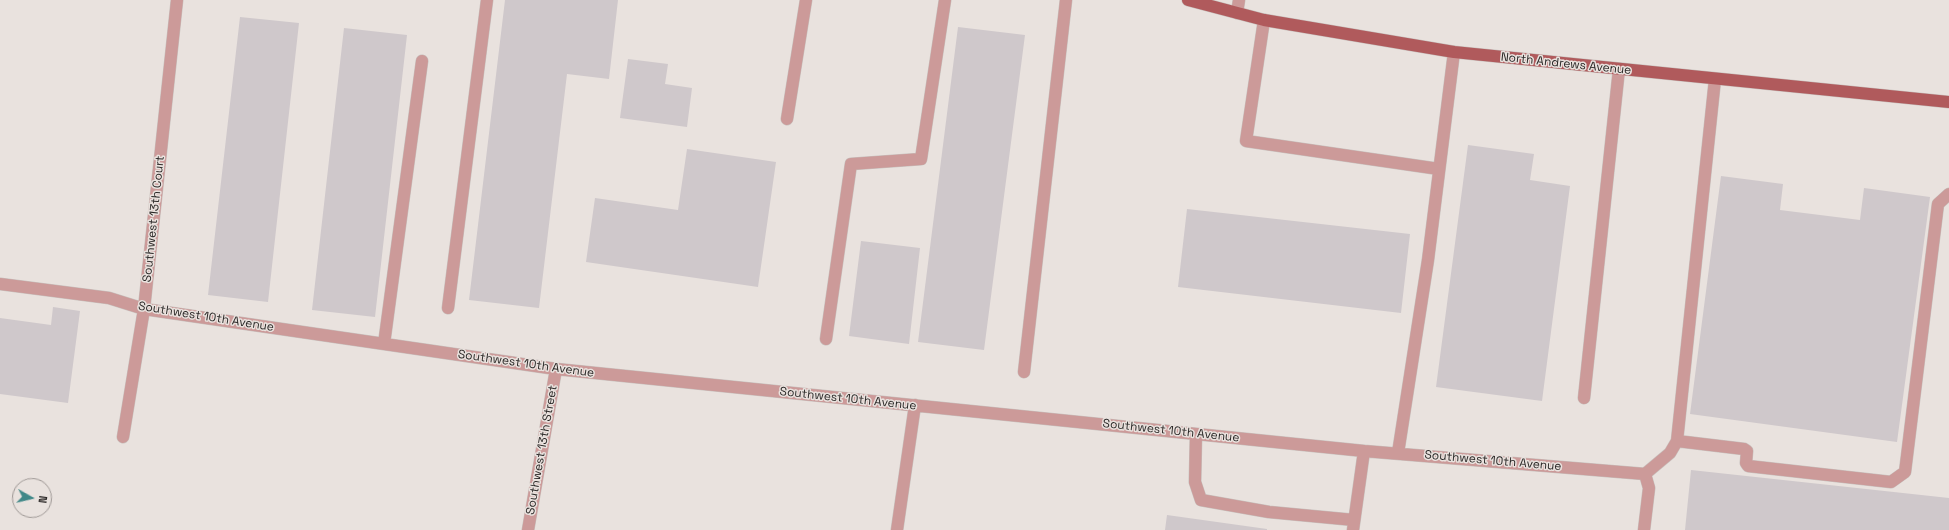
<!DOCTYPE html>
<style>
body{margin:0}
#map{position:relative;width:1949px;height:530px;overflow:hidden;background:#e9e2de;font-family:"Space Grotesk",sans-serif}
canvas{display:block}
.north{position:absolute;left:12px;top:478px;width:40px;height:40px;box-sizing:border-box;background:#e9e2de;border:1px solid #9d9794;border-radius:50%;rotate:98deg;font-size:11px;font-weight:700;line-height:16px;text-align:center;color:#2a2726}
.north::after{content:'';display:block;margin:auto;width:14px;height:18px;background:#408888;clip-path:polygon(50% 0,100% 100%,50% 72%,0 100%)}
</style>
<div id="map">
<canvas width="1949" height="530"></canvas>
<div class="north">N</div>
</div>
<script>
const g = document.querySelector('canvas').getContext('2d');
g.lineJoin = 'round';
function paint(path, color) { g.fillStyle = color; g.fill(path, 'evenodd'); }
const poly = rows => new Path2D(rows.map(r => 'M' + r).join(''));
function stroke(path, color, width, dash) { g.strokeStyle = color; g.lineWidth = width; g.lineCap = dash ? 'butt' : 'round'; g.setLineDash(dash || []); g.stroke(path); }
function drawText(font, color, halo, rows, align = 'center') {
  g.font = font + ' "Space Grotesk",sans-serif'; g.lineWidth = 3; g.setLineDash([]); g.textBaseline = 'middle'; g.strokeStyle = halo; g.fillStyle = color; for (const [text, x, y, turn = 0] of rows) {
    g.save(); g.translate(x, y); g.rotate((+turn || 0) * Math.PI / 180); g.textAlign = isNaN(turn) ? turn : align; if (halo) g.strokeText(text, 0, 0); g.fillText(text, 0, 0); g.restore();
  }
}
paint(poly([
 [505,0,618,0,609,79,567,74,539,308,469,300],
 [240,17,299,23,268,302,208,295],
 [958,27,1025,35,984,350,918,342],
 [344,28,407,35,375,317,312,310],
 [628,59,668,64,665,84,692,88,687,127,620,118],
 [1468,145,1534,154,1530,180,1570,186,1542,401,1436,387],
 [687,149,776,162,758,287,586,262,595,198,678,210],
 [1721,176,1783,184,1780,210,1860,220,1864,188,1930,197,1897,442,1690,414],
 [1187,209,1410,234,1401,313,1178,287],
 [861,241,920,248,909,344,849,336],
 [53,307,80,311,68,403,0,394,0,318,51,325],
 [1691,470,1949,498,1949,530,1685,530],
 [1167,515,1267,529,1267,530,1165,530]
]), '#cfc8cb');
const minor = poly([
 [1237,13,1239,0],
 [1264,20,1246,141,1439,169],
 [787,119,806,0],
 [0,284,109,298,144,309,556,369,1364,451,1645,474,1649,488,1644,530],
 [448,308,487,0],
 [826,339,851,164,921,159,945,0],
 [384,344,422,61],
 [1024,372,1066,0],
 [1584,398,1619,69],
 [1196,434,1195,482,1201,500,1269,512,1354,520],
 [123,437,144,309,177,0],
 [1677,441,1715,79],
 [1398,453,1428,260,1454,52],
 [1645,474,1670,453,1677,441,1744,449,1747,451,1746,463,1748,466,1891,482,1905,472,1938,204,1949,194],
 [528,530,556,369],
 [897,530,915,405],
 [1353,530,1364,451]
]);
const major = poly([
 [1188,0,1264,20,1454,52,1949,102]
]);
stroke(minor, '#c7c0bd', 13);
stroke(major, '#c7c0bd', 13);
stroke(minor, '#cc9a99', 12);
stroke(major, '#b05a5c', 12);
drawText('12px', '#2a2726', '#e9e2de', [
 ["North Andrews Avenue",1566,64,6],
 ["Southwest 13th Court",154,219,-84],
 ["Southwest 10th Avenue",206,317,9],
 ["Southwest 10th Avenue",526,364,8],
 ["Southwest 10th Avenue",848,399,6],
 ["Southwest 10th Avenue",1171,431,6],
 ["Southwest 13th Street",542,450,-80],
 ["Southwest 10th Avenue",1493,461,5]
]);
</script>
